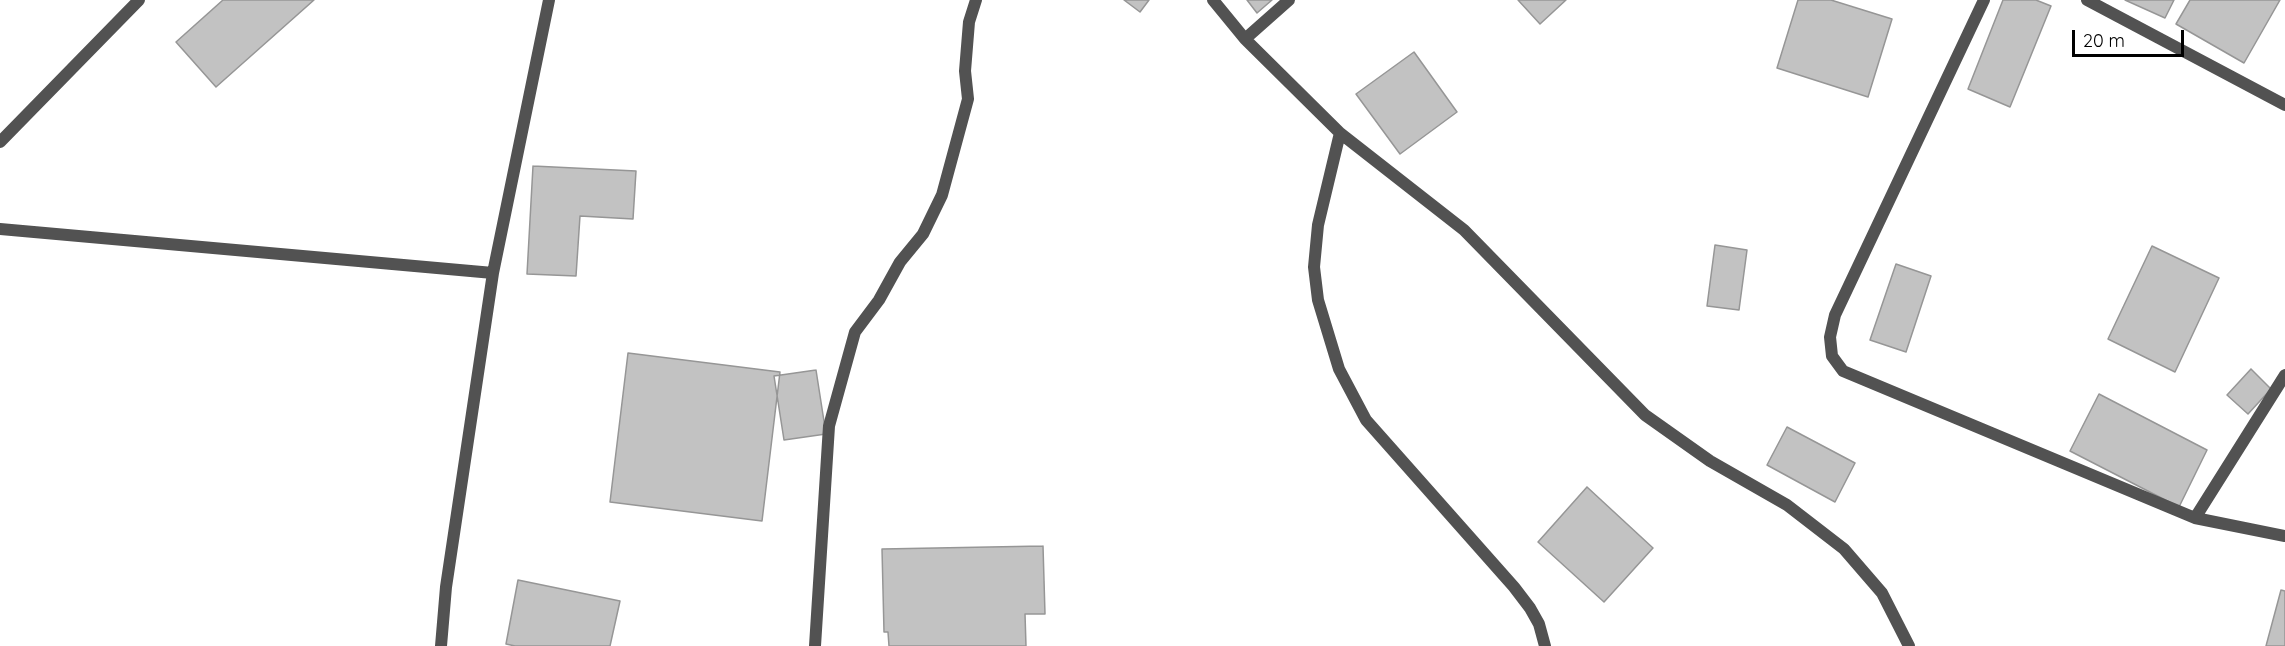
<!DOCTYPE html>
<style>
body{margin:0}
#map{position:relative;width:2285px;height:646px;overflow:hidden;background:#fff;font-family:Quicksand,sans-serif}
canvas{display:block}
.scale{position:absolute;left:2072px;top:30px;width:112px;height:27px;box-sizing:border-box;border:3px solid #000;border-top:0;padding-left:8px;font-size:18px;line-height:21px;white-space:nowrap;color:#000;-webkit-text-stroke:4px #fff;paint-order:stroke}
</style>
<div id="map">
<canvas width="2285" height="646"></canvas>
<div class="scale">20 m</div>
</div>
<script>
const g = document.querySelector('canvas').getContext('2d');
g.lineJoin = 'round';
function paint(path, color) { g.fillStyle = color; g.fill(path, 'evenodd'); }
const poly = rows => new Path2D(rows.map(r => 'M' + r).join(''));
function stroke(path, color, width, dash) { g.strokeStyle = color; g.lineWidth = width; g.lineCap = dash ? 'butt' : 'round'; g.setLineDash(dash || []); g.stroke(path); }
const building = poly([
 [223,0,314,0,216,87,176,42,223,0],
 [1124,0,1149,0,1140,12,1124,0],
 [1247,0,1272,0,1257,13,1247,0],
 [1518,0,1566,0,1540,24,1518,0],
 [1798,0,1831,0,1892,19,1868,97,1777,68,1798,0],
 [2003,0,2036,0,2051,6,2010,107,1968,89,2003,0],
 [2125,0,2174,0,2165,18,2125,0],
 [2190,0,2280,0,2244,63,2176,24,2190,0],
 [1414,52,1457,112,1400,154,1356,94,1414,52],
 [533,166,636,171,633,219,580,216,576,276,527,274,533,166],
 [1715,245,1747,250,1739,310,1707,306,1715,245],
 [2152,246,2219,278,2175,372,2108,339,2152,246],
 [1896,264,1931,276,1906,352,1870,340,1896,264],
 [628,353,780,372,762,521,610,502,628,353],
 [2251,369,2271,389,2248,414,2227,395,2251,369],
 [816,370,826,434,784,440,774,376,816,370],
 [2099,394,2207,450,2179,507,2070,451,2099,394],
 [1787,427,1855,463,1835,502,1767,465,1787,427],
 [1587,487,1653,548,1604,602,1538,542,1587,487],
 [1043,546,1045,614,1025,614,1026,646,889,646,888,632,884,632,882,549,1043,546],
 [518,580,620,601,610,646,515,646,506,644,518,580],
 [2281,590,2285,591,2285,646,2266,646,2281,590]
]);
paint(building, '#c2c2c2');
stroke(building, '#969696', 1.5);
stroke(poly([
 [1213,0,1245,39,1340,133,1464,230,1645,415,1710,461,1787,505,1844,549,1882,593,1909,646],
 [1984,0,1835,315,1830,337,1832,356,1843,371,2195,518,2285,536],
 [2087,0,2285,105],
 [1245,39,1289,0],
 [1340,133,1318,225,1314,267,1318,300,1339,369,1366,420,1514,587,1530,608,1539,624,1545,646],
 [0,142,139,0],
 [0,229,493,273],
 [2195,518,2285,375],
 [441,646,446,587,493,273,549,0],
 [815,646,829,426,855,332,879,300,900,262,923,234,942,195,968,99,965,71,969,22,976,0]
]), '#525252', 12);
</script>
